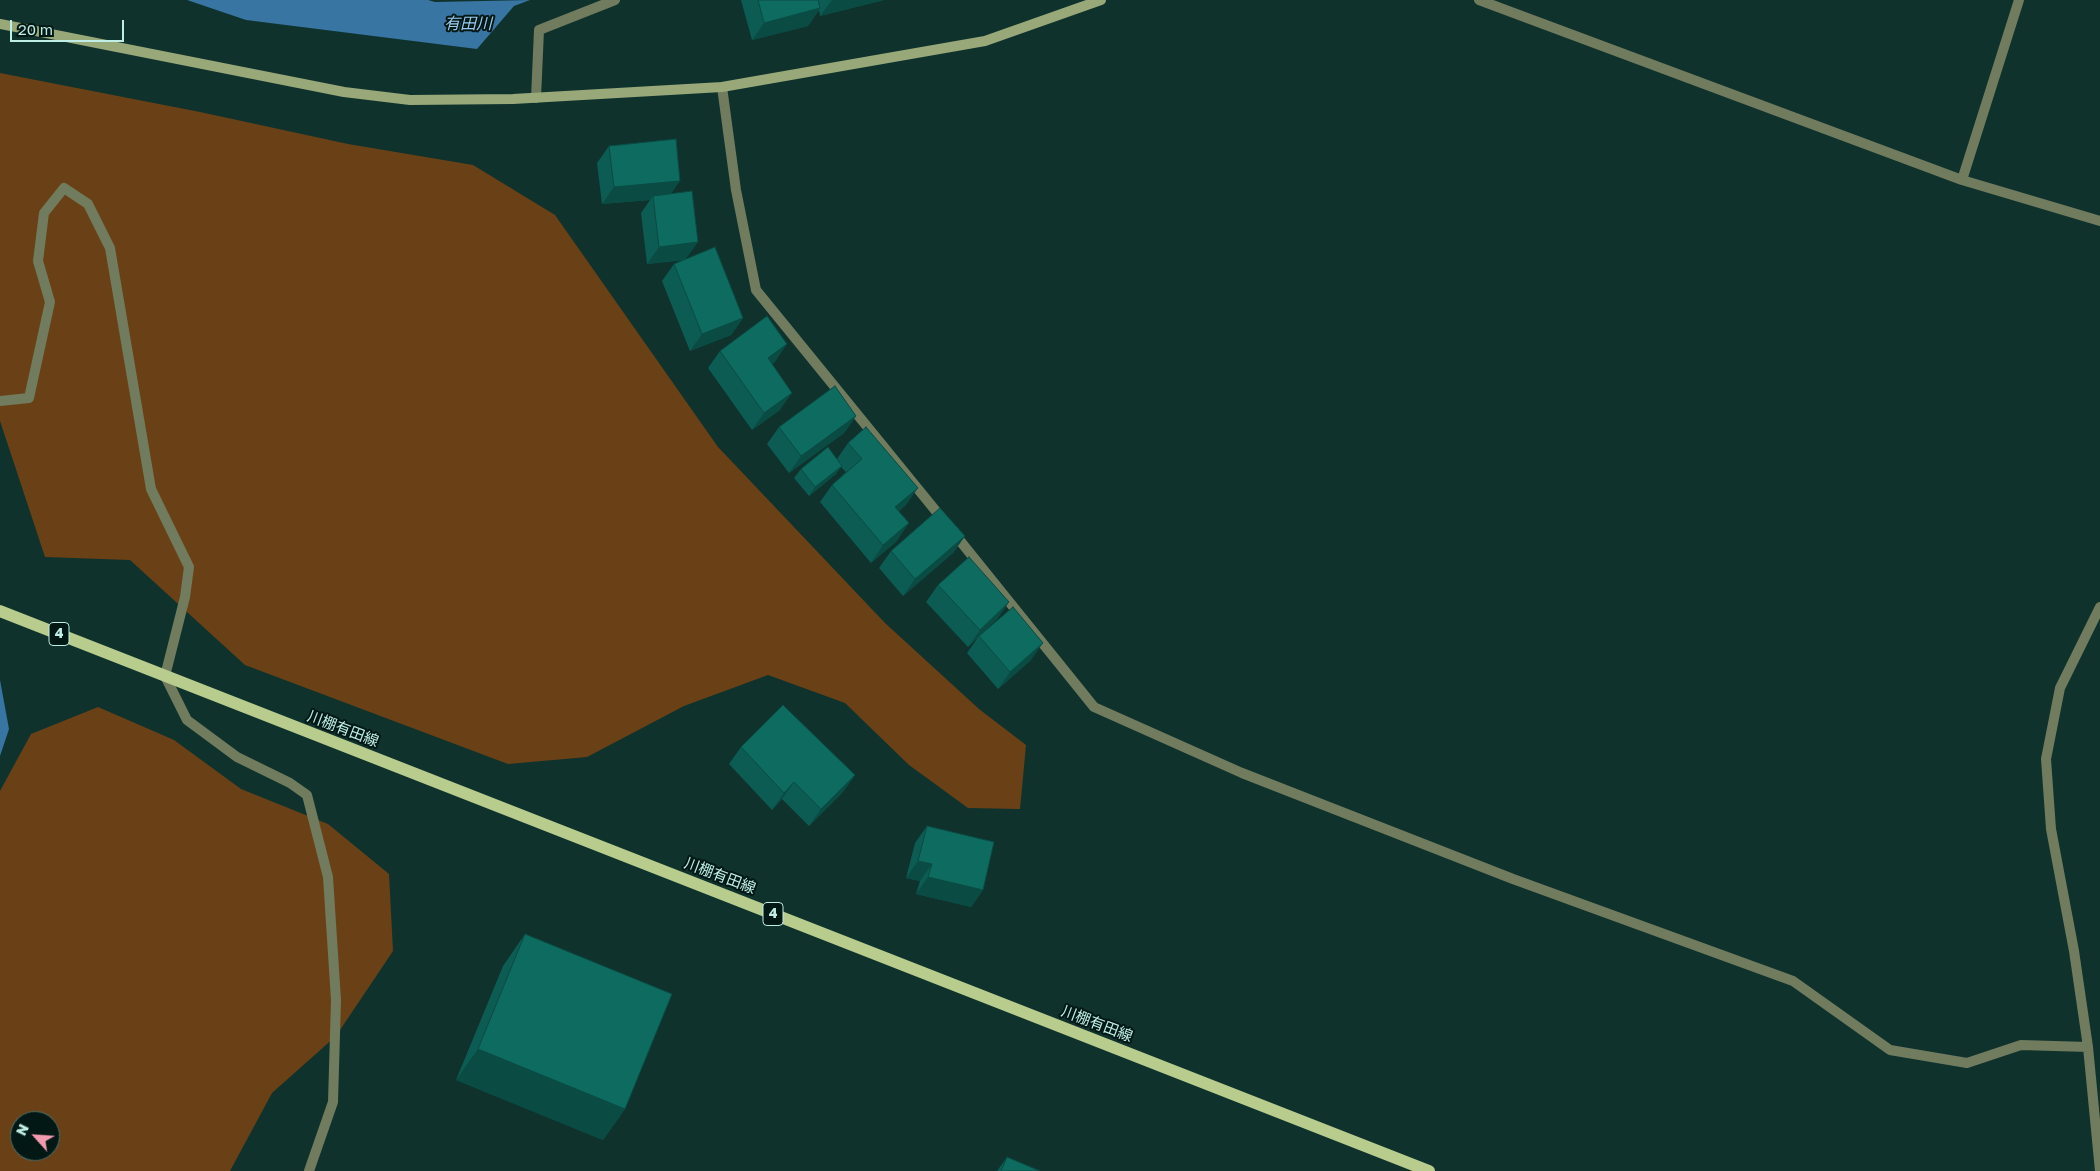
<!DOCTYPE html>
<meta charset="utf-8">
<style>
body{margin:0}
#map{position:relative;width:2100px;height:1171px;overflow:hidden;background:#0f322d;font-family:"Golos Text",sans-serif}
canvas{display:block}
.north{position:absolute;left:10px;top:1111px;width:50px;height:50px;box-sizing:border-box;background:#021815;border:1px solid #4d6e69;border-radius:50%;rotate:296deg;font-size:14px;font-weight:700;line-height:20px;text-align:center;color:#beeee6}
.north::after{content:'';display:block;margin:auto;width:18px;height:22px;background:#f29ab0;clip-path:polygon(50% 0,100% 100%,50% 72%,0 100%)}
.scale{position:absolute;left:10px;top:20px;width:114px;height:22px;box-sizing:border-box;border:2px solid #beeee6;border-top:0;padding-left:6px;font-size:15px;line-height:18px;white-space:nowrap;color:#beeee6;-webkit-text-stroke:4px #021815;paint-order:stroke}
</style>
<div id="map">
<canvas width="2100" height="1171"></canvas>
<div class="north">N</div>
<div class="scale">20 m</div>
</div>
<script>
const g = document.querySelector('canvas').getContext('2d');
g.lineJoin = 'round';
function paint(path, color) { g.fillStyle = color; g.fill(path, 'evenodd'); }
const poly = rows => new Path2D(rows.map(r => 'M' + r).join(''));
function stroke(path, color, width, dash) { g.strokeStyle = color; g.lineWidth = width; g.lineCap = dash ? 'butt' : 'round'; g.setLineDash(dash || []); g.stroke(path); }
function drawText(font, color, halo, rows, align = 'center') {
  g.font = font + ' "Golos Text","Noto Sans JP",sans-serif'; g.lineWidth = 4; g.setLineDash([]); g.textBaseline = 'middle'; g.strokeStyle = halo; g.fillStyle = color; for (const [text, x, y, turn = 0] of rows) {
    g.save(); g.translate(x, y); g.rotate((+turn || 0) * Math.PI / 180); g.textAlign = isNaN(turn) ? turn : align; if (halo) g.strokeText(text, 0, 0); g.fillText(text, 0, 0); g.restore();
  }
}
paint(poly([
 [0,73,200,112,348,144,473,165,555,215,718,447,885,623,979,709,1026,745,1020,809,968,808,909,765,845,703,768,675,684,706,587,757,508,764,245,665,130,560,45,557,0,421],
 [98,707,174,740,241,789,328,824,389,874,393,951,336,1036,272,1093,230,1171,0,1171,0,791,31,734],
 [20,1121,50,1121,50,1151,20,1151]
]), '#6a4116');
paint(poly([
 [187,0,428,0,435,2,530,0,514,6,477,49,246,20],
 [0,680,9,729,0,756]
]), '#3875a2');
stroke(poly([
 [1479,0,1962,180,2100,221],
 [722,87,736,190,756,290,944,521],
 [536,98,539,30,615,0],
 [1962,180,2019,0],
 [0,401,29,398,50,302,38,261,44,213,64,188,88,204,110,248,151,489,189,567,185,597,165,676,187,720,237,757,290,783,307,795,328,877,336,1000,333,1102,309,1171],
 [953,532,1094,707,1242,773,1513,879,1793,981,1890,1050,1967,1063,2021,1045,2088,1047],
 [2100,1171,2088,1047,2074,951,2051,829,2046,759,2060,688,2100,607]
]), '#717b5e', 10);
stroke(poly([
 [0,24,344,92,410,100,513,99,722,87,985,41,1101,0]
]), '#98a879', 10);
stroke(poly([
 [0,611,1429,1171]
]), '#b7cc8d', 12);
paint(poly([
 [741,0,884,0,820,16,819,10,808,26,752,40],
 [609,146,671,194,686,259,743,318,731,335,690,351,662,281,674,264,684,260,647,264,641,213,650,200,602,204,597,163],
 [720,351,775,362,772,364,780,410,752,430,708,368],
 [856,416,844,433,789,473,767,444,779,427],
 [848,443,906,505,899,511,897,541,871,563,820,502,832,485,846,472,841,467,836,474,809,496,794,478,801,469,837,459],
 [965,536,953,553,903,596,879,568,891,551],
 [938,585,1009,602,997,619,968,647,926,602],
 [979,636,1031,660,998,689,967,653],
 [741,747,855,775,843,792,809,826,782,799,772,810,729,764],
 [927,826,983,890,971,907,916,894,920,881,906,878,915,843],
 [525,934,625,1109,603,1140,456,1080,503,966],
 [1007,1157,1040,1171,997,1171]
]), '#0c5c53');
paint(poly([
 [832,0,884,0,820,16],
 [820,8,808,26,752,40,764,23],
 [680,181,668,198,653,196,650,200,602,204,614,187],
 [698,242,686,259,647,264,659,247],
 [743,318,731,335,690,351,702,334],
 [787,344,775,362,756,376,768,358],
 [792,393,780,410,752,430,764,413],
 [856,416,844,433,789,473,801,456],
 [842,466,836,474,809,496,815,487],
 [918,488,906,505,883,524,895,507],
 [909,523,897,541,871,563,883,545],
 [965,536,953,553,903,596,915,579],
 [1009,602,997,619,968,647,980,630],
 [1043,643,1031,660,998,689,1010,672],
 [855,775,843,792,809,826,821,809],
 [794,782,782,799,772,810,784,793],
 [918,861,932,864,920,881,906,878],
 [928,877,983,890,971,907,916,894],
 [478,1049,625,1109,603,1140,456,1080]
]), '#0a4b43');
const building = poly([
 [758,0,818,0,820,8,764,23,758,0],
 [676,139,680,181,614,187,609,146,676,139],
 [692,191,698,242,659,247,653,196,692,191],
 [715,247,743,318,702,334,674,264,715,247],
 [767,316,787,344,768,358,792,393,764,413,720,351,767,316],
 [835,386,856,416,801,456,779,427,835,386],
 [866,427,918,488,895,507,909,523,883,545,832,485,862,459,848,443,866,427],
 [828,447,842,466,815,487,801,469,828,447],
 [940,508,965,536,915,579,891,551,940,508],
 [969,557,1009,602,980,630,938,585,969,557],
 [1013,607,1043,643,1010,672,979,636,1013,607],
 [783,705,855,775,821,809,794,782,784,793,741,747,783,705],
 [927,826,994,842,983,890,928,877,932,864,918,861,927,826],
 [525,934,672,994,625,1109,478,1049,525,934],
 [1007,1157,1040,1171,1001,1171,1007,1157]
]);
paint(building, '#0e6b60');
stroke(building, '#0a4b43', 1);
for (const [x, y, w] of [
 [59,634,20],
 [773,914,20]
]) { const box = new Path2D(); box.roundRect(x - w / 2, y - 11.5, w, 23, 4); g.fillStyle = '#021815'; g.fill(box); stroke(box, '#beeee6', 1); }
drawText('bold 14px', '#beeee6', null, [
 ["4",59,634],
 ["4",773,914]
]);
drawText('15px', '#beeee6', '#021815', [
 ["川棚有田線",343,729,21],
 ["川棚有田線",720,876,21],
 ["川棚有田線",1097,1024,21]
]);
drawText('italic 16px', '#99caf1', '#021815', [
 ["有田川",468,24]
]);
</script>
